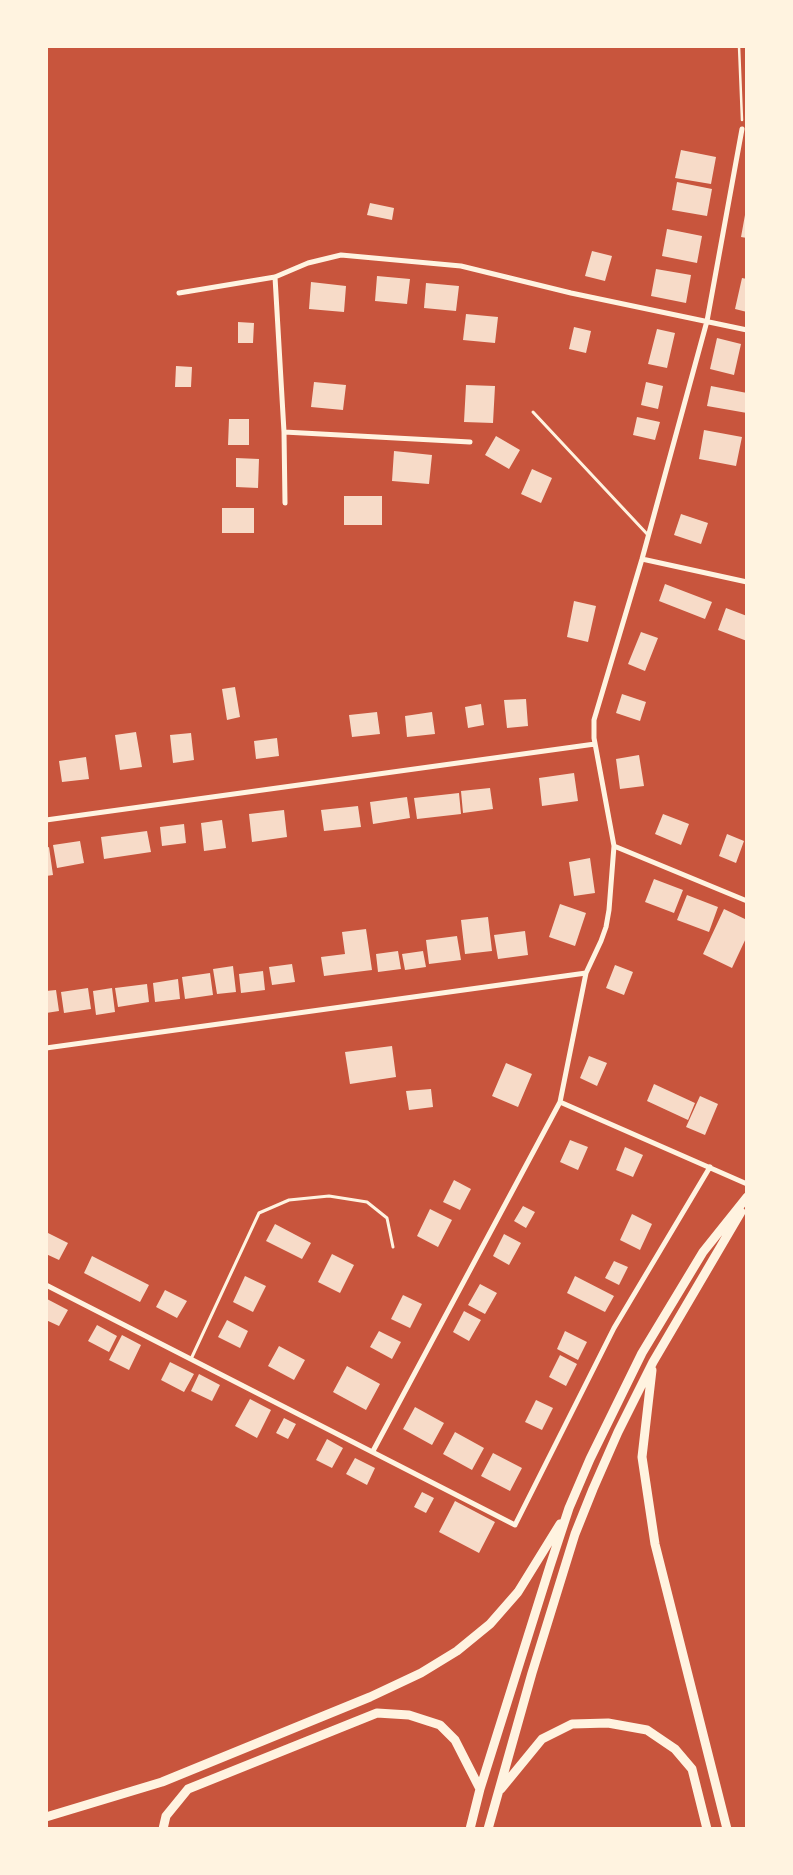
<!DOCTYPE html>
<style>
body{margin:0}
#map{position:relative;width:793px;height:1875px;overflow:hidden;background:#c8553d;font-family:Helvetica,sans-serif}
canvas{display:block}
.frame{position:absolute;inset:0;border:48px solid #fff3e0;pointer-events:none}
</style>
<div id="map">
<canvas width="793" height="1875"></canvas>
<div class="frame"></div>
</div>
<script>
const g = document.querySelector('canvas').getContext('2d');
g.lineJoin = 'round';
function paint(path, color) { g.fillStyle = color; g.fill(path, 'evenodd'); }
const poly = rows => new Path2D(rows.map(r => 'M' + r).join(''));
function stroke(path, color, width, dash) { g.strokeStyle = color; g.lineWidth = width; g.lineCap = dash ? 'butt' : 'round'; g.setLineDash(dash || []); g.stroke(path); }
paint(poly([
 [681,150,716,157,711,184,675,178],
 [677,182,712,189,707,216,672,210],
 [370,203,394,208,392,220,367,215],
 [745,215,747,216,747,238,741,237],
 [667,229,702,236,697,263,662,256],
 [592,251,612,256,605,281,585,276],
 [656,269,691,275,686,303,651,296],
 [377,276,410,279,407,304,375,301],
 [742,278,747,279,747,312,735,309],
 [311,282,346,286,344,312,309,309],
 [426,283,459,286,456,311,424,308],
 [466,314,498,317,495,343,463,340],
 [238,322,254,323,253,343,238,343],
 [574,327,591,331,586,353,569,349],
 [657,329,675,333,667,368,648,364],
 [717,338,741,344,734,375,710,369],
 [176,366,192,367,191,387,175,387],
 [314,382,346,385,343,410,311,407],
 [646,382,663,386,658,409,641,405],
 [466,385,495,386,493,423,464,422],
 [711,386,747,393,747,413,707,406],
 [637,417,660,422,655,440,633,435],
 [229,419,249,419,249,445,228,445],
 [704,430,742,437,736,466,699,459],
 [496,436,520,450,509,469,485,455],
 [394,451,432,455,429,484,392,481],
 [236,458,259,459,258,488,236,487],
 [532,469,552,478,541,503,521,494],
 [344,496,382,496,382,525,344,525],
 [222,508,254,508,254,533,222,533],
 [681,514,708,523,701,544,674,535],
 [665,584,712,602,705,619,659,601],
 [574,601,596,606,588,642,567,637],
 [726,608,747,616,747,641,718,630],
 [641,632,658,638,645,671,628,664],
 [235,687,240,717,227,720,222,689],
 [622,694,646,702,640,721,616,713],
 [526,699,528,726,507,728,504,700],
 [481,704,484,725,468,728,465,707],
 [377,712,380,734,352,737,349,715],
 [432,712,435,734,407,737,405,716],
 [136,732,142,767,120,770,115,735],
 [191,733,194,760,173,763,170,735],
 [277,738,279,756,256,759,254,741],
 [639,755,644,786,620,789,616,759],
 [86,757,89,779,62,782,59,761],
 [574,773,578,801,542,806,539,778],
 [490,788,493,809,463,813,461,791],
 [459,793,461,814,417,819,414,798],
 [407,797,410,818,373,824,370,802],
 [358,806,361,827,324,831,321,810],
 [284,810,287,837,252,842,249,814],
 [663,814,689,824,681,845,655,834],
 [222,820,226,848,204,851,201,823],
 [184,824,186,843,162,846,160,827],
 [147,831,151,852,104,859,101,837],
 [727,834,744,841,736,863,719,856],
 [80,841,84,863,57,868,53,845],
 [49,847,53,875,46,876,46,848],
 [590,858,595,893,574,896,569,862],
 [654,879,683,890,674,913,645,902],
 [687,895,718,907,709,932,677,920],
 [560,904,586,913,575,946,549,937],
 [724,909,747,920,747,936,732,968,703,954],
 [488,917,492,951,465,954,461,920],
 [366,929,372,970,324,976,321,957,345,954,342,932],
 [525,931,528,955,498,959,494,935],
 [457,936,461,960,429,964,426,940],
 [398,951,401,969,378,972,376,954],
 [423,951,426,967,405,970,402,954],
 [292,964,295,982,272,985,269,967],
 [615,965,633,972,624,995,606,988],
 [233,966,236,992,217,994,213,969],
 [263,971,265,990,241,993,239,974],
 [210,973,213,995,185,999,182,977],
 [178,979,180,999,155,1002,153,983],
 [147,984,149,1002,118,1007,115,988],
 [88,988,91,1009,64,1013,61,992],
 [112,988,115,1012,96,1015,93,991],
 [56,990,59,1011,46,1013,46,991],
 [392,1046,396,1077,350,1084,345,1052],
 [589,1056,607,1063,597,1086,580,1078],
 [506,1063,532,1074,518,1107,492,1096],
 [654,1084,695,1103,688,1120,647,1101],
 [431,1089,433,1107,409,1110,406,1091],
 [700,1096,718,1104,705,1135,686,1127],
 [570,1140,588,1147,578,1170,560,1162],
 [625,1147,643,1155,633,1177,616,1170],
 [454,1180,471,1189,460,1210,443,1202],
 [523,1206,535,1212,526,1228,514,1221],
 [430,1209,452,1220,438,1247,417,1236],
 [632,1214,652,1224,640,1250,620,1240],
 [275,1224,311,1243,302,1259,266,1241],
 [46,1232,68,1243,59,1260,46,1254],
 [504,1234,521,1243,509,1265,493,1256],
 [332,1254,354,1265,340,1293,318,1282],
 [92,1256,149,1285,140,1302,84,1273],
 [614,1261,628,1267,619,1285,605,1278],
 [245,1276,266,1286,253,1312,233,1302],
 [575,1276,614,1296,605,1312,567,1293],
 [480,1284,497,1293,485,1314,468,1305],
 [165,1290,187,1301,177,1318,156,1307],
 [403,1295,422,1304,410,1328,391,1319],
 [47,1299,68,1310,59,1326,46,1320],
 [464,1311,481,1320,469,1341,453,1332],
 [227,1320,248,1331,240,1348,218,1337],
 [97,1325,117,1336,109,1352,88,1341],
 [379,1331,401,1342,392,1359,370,1347],
 [565,1331,587,1342,578,1360,557,1349],
 [122,1335,141,1345,129,1370,109,1360],
 [279,1346,305,1360,294,1380,268,1366],
 [560,1355,577,1364,566,1386,549,1377],
 [170,1362,194,1374,184,1392,161,1380],
 [347,1366,380,1384,366,1410,333,1392],
 [199,1374,220,1385,212,1401,191,1391],
 [250,1399,271,1410,257,1438,235,1426],
 [536,1400,553,1408,542,1430,525,1422],
 [415,1407,444,1423,432,1445,403,1429],
 [284,1418,296,1424,288,1439,276,1433],
 [455,1432,484,1448,472,1470,443,1454],
 [327,1439,343,1448,332,1468,316,1460],
 [493,1453,522,1468,510,1491,481,1476],
 [355,1458,375,1468,367,1485,346,1474],
 [422,1492,434,1498,426,1513,414,1507],
 [455,1501,495,1522,479,1553,439,1532]
]), '#f7dbc8');
stroke(poly([
 [739,46,742,120]
]), '#fff3e0', 2.5);
stroke(poly([
 [533,412,648,535],
 [191,1359,259,1213,289,1200,329,1196,367,1202,387,1218,393,1247]
]), '#fff3e0', 3);
stroke(poly([
 [275,277,284,432,285,503],
 [179,293,275,277,308,263,341,255,461,266,571,293,747,330],
 [284,432,470,442],
 [642,559,747,582],
 [46,820,595,744],
 [614,846,747,901],
 [46,1048,586,973],
 [560,1102,747,1184],
 [46,1285,515,1525,614,1328,710,1167],
 [373,1451,560,1102,586,973,601,941,606,927,609,910,614,846,594,738,594,720,642,559,707,321,742,129]
]), '#fff3e0', 5);
stroke(poly([
 [652,1370,642,1457,655,1544,727,1829],
 [501,1789,542,1739,572,1724,608,1723,647,1730,675,1749,692,1769,707,1829],
 [46,1817,162,1782,370,1697,421,1673,457,1651,490,1624,518,1592,560,1524],
 [163,1829,166,1816,188,1789,377,1713,409,1715,440,1725,455,1740,480,1789],
 [470,1829,480,1789,550,1566,569,1508,590,1459,642,1353,703,1252,747,1197],
 [488,1829,532,1673,575,1534,593,1489,618,1432,653,1362,741,1212]
]), '#fff3e0', 9);
</script>
